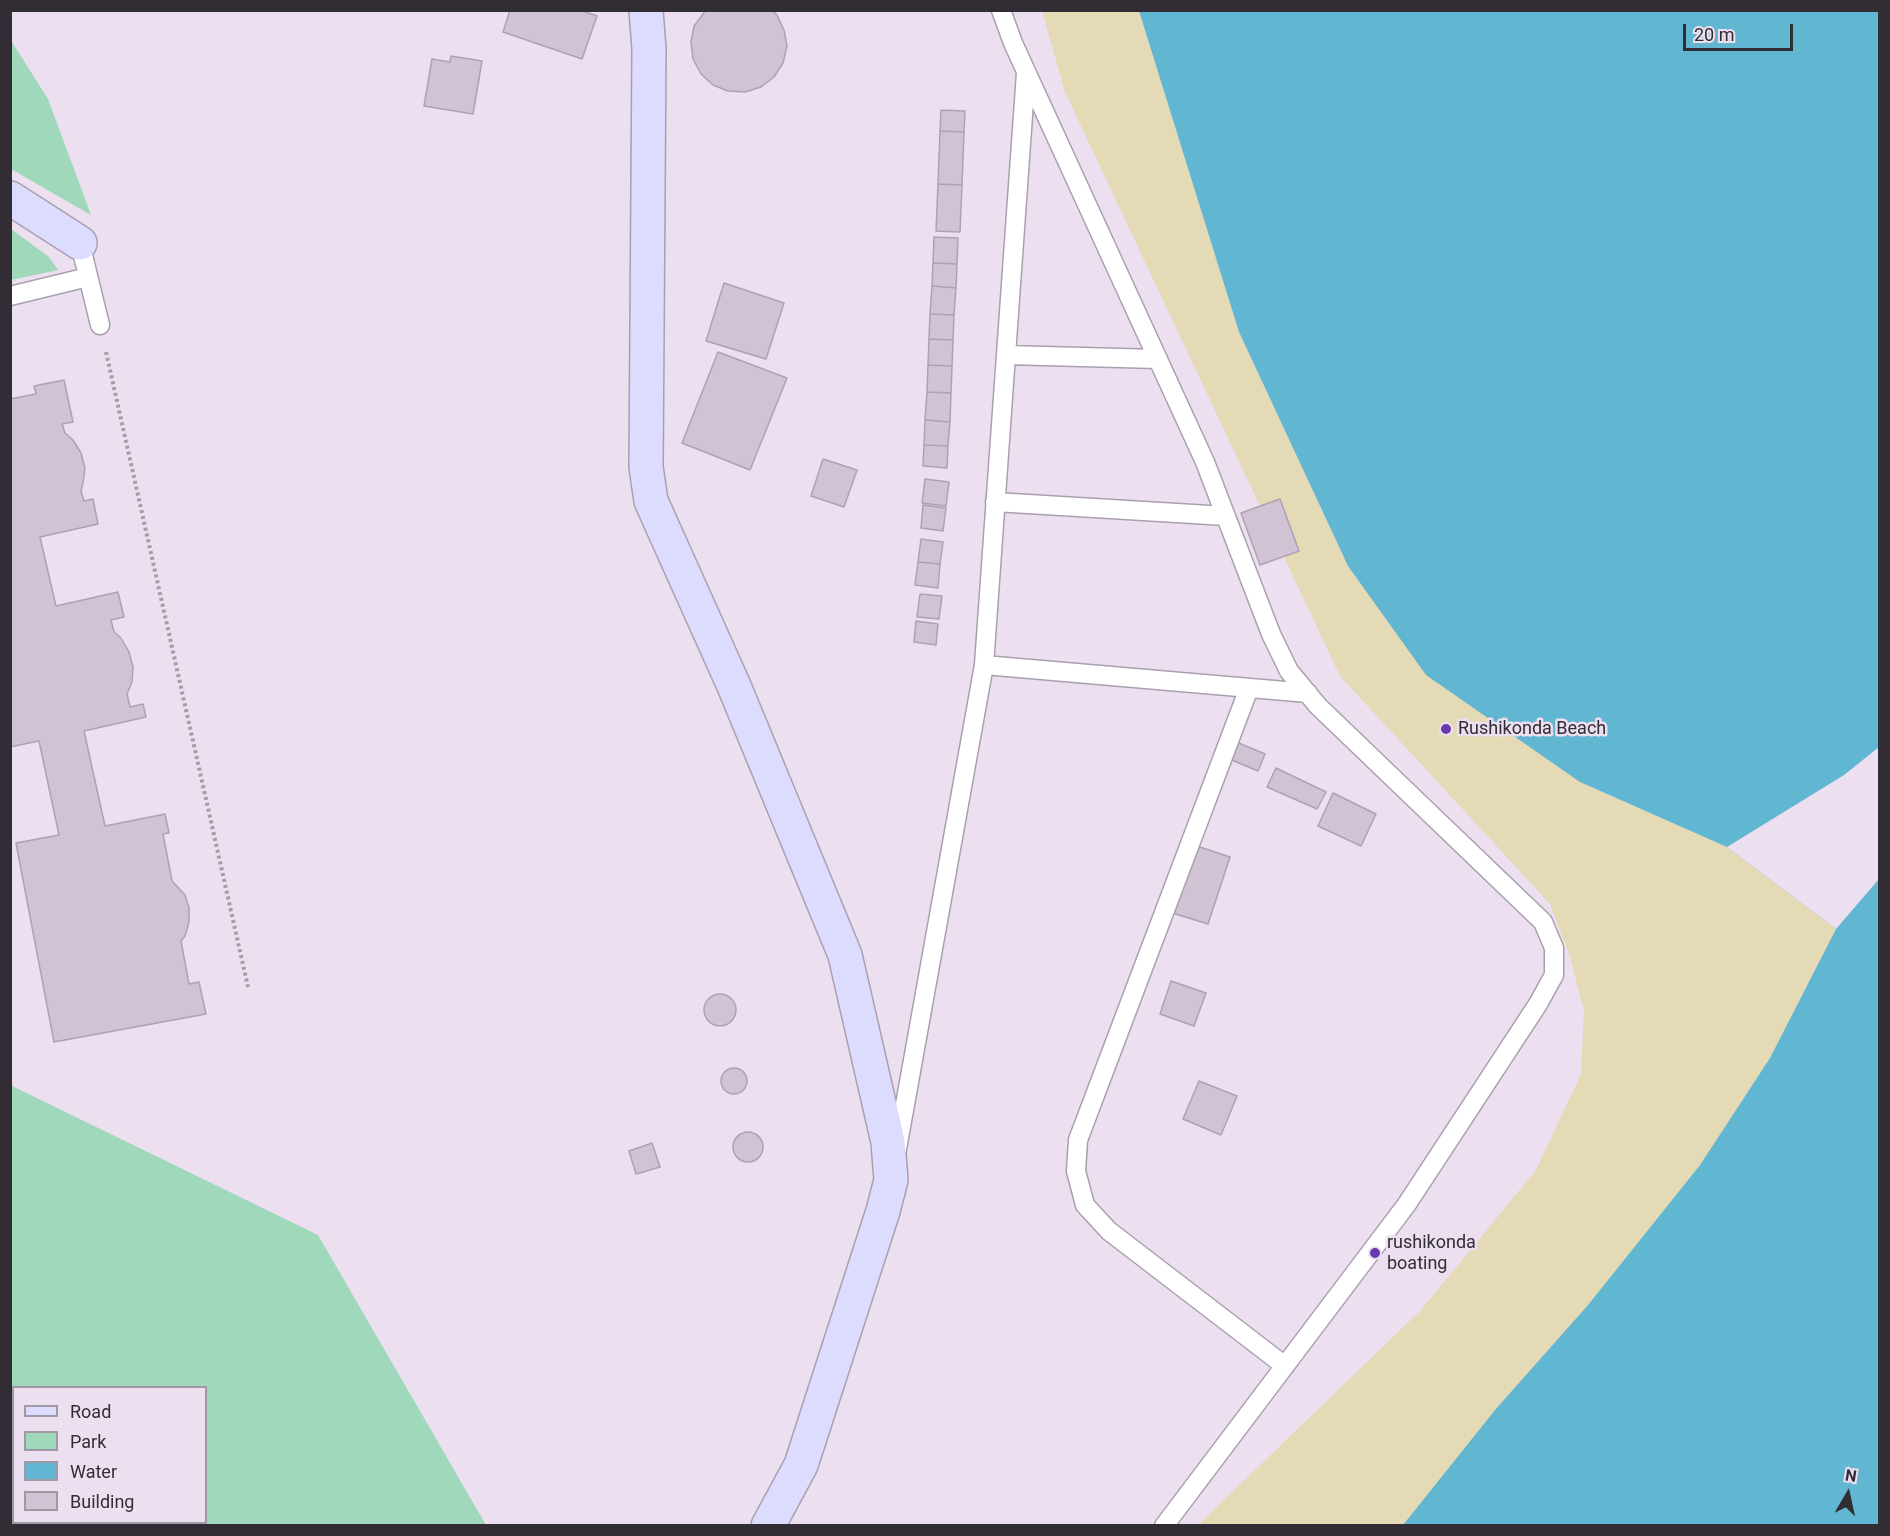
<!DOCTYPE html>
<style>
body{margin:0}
#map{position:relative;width:1890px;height:1536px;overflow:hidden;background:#ebdff0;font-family:Roboto,sans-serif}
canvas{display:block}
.frame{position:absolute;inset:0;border:12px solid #322d34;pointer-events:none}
.legend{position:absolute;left:12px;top:1386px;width:195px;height:138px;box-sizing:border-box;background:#ebdff0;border:2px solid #a198a5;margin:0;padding:8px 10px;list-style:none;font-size:18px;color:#322d34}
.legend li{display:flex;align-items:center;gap:12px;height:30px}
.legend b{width:30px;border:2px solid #a198a5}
.north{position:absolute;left:1818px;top:1464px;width:60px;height:60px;-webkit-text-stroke:4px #ebdff0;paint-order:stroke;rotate:9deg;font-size:16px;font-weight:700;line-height:24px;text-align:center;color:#322d34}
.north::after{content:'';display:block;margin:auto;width:21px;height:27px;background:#322d34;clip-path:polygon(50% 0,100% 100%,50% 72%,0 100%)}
.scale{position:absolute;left:1683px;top:24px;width:110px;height:27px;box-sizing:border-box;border:3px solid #322d34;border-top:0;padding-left:8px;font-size:18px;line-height:21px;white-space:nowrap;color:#322d34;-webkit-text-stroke:4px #ebdff0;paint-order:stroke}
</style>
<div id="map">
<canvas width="1890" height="1536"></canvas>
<div class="frame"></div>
<ul class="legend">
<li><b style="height:8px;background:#dcdcff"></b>Road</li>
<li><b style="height:16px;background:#9fd8ba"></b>Park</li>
<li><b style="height:16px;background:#61b6d1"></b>Water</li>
<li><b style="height:16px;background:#cfc3d4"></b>Building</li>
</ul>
<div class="north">N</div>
<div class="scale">20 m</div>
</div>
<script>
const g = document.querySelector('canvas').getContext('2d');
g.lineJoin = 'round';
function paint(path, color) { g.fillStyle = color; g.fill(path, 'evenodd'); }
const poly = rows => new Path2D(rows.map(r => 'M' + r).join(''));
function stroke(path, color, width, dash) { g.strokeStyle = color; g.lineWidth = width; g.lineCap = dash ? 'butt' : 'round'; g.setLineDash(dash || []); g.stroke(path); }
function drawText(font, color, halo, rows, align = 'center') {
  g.font = font + ' Roboto,sans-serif'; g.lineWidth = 5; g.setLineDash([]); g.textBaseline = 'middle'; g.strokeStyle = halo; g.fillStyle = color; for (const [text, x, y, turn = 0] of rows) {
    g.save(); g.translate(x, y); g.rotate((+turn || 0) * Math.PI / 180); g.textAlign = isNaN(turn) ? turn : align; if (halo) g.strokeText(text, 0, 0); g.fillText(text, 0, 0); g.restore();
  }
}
paint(poly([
 [10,39,48,99,91,215,11,169],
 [11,229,49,257,58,270,11,280],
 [10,1085,318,1235,486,1525,11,1525],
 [14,1388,206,1388,206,1522,14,1522]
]), '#9fd8ba');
paint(poly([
 [1042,11,1139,11,1239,332,1348,566,1580,782,1727,847,1836,929,1770,1058,1700,1165,1588,1305,1495,1410,1403,1525,1198,1525,1421,1310,1536,1170,1581,1074,1584,1011,1570,957,1550,904,1340,676,1065,92]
]), '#e4dab5');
paint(poly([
 [1139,11,1879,11,1879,1525,1403,1525,1495,1410,1588,1305,1700,1165,1770,1058,1836,929,1727,847,1580,782,1426,675,1348,566,1239,332]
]), '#61b6d1');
paint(poly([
 [1879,747,1879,879,1836,929,1727,847,1844,775]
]), '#ebdff0');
const building = poly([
 [510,10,580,10,597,16,582,59,503,32,510,10],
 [706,10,772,10,777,15,784,30,787,46,783,63,774,77,761,87,745,92,728,91,713,85,701,74,693,59,691,42,694,26,706,10],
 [451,56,482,61,473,114,424,106,432,59,450,62,451,56],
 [941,110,965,111,964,132,940,131,941,110],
 [940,131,964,132,962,185,938,184,940,131],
 [938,184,962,185,960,232,936,231,938,184],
 [934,237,958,238,957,264,933,263,934,237],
 [933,263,957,264,956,288,932,286,933,263],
 [724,283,784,303,766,359,706,341,724,283],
 [932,286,956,288,954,315,930,314,932,286],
 [930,314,954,315,953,340,929,339,930,314],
 [929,339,953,340,952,366,928,365,929,339],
 [718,352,787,378,750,470,682,443,718,352],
 [928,365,952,366,951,393,927,392,928,365],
 [64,380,73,422,62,424,65,433,73,440,81,453,85,468,83,483,81,491,84,501,93,499,98,524,40,537,56,606,118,592,124,617,111,620,114,632,121,638,129,652,133,667,132,682,127,694,130,707,143,704,146,717,84,731,105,826,165,814,169,833,163,834,172,881,185,895,189,908,189,922,185,936,181,941,189,984,199,982,206,1014,54,1042,16,843,59,835,39,741,10,747,10,399,36,394,34,386,64,380],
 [927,392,951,393,950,422,925,420,927,392],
 [925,420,950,422,948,446,924,445,925,420],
 [924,445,948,446,947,468,923,466,924,445],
 [823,459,857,470,844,507,811,496,823,459],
 [925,479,949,482,946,506,922,503,925,479],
 [1280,499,1299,551,1260,565,1241,513,1280,499],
 [923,505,946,508,943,531,921,528,923,505],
 [921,539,943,542,940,564,918,562,921,539],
 [918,562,940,564,938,588,915,585,918,562],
 [920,594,942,596,939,619,917,617,920,594],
 [916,621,938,624,936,645,914,642,916,621],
 [1234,741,1265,754,1258,771,1227,758,1234,741],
 [1276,768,1326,792,1317,809,1267,787,1276,768],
 [1333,793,1376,814,1361,846,1318,826,1333,793],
 [1191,844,1230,857,1208,924,1169,912,1191,844],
 [1171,981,1206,993,1194,1026,1160,1014,1171,981],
 '704 1010a16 16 0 1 1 32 0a16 16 0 1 1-32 0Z',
 '721 1081a13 13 0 1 1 26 0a13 13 0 1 1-26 0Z',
 [1199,1081,1237,1096,1221,1135,1183,1119,1199,1081],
 '733 1147a15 15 0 1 1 30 0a15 15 0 1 1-30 0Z',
 [652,1143,660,1167,636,1174,629,1151,652,1143]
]);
paint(building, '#cfc3d4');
stroke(building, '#ada1b2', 1.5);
const lane = poly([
 [1001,10,1013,43,1205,462,1271,634,1289,671,1318,706,1543,922,1554,948,1554,975,1538,1004,1407,1204,1164,1526],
 [80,243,100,325],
 [10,296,88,277],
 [1006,355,1158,359],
 [995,502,1226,516],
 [984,665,1308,693],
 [1249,688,1078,1140,1076,1171,1085,1205,1109,1231,1285,1366],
 [897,1149,984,665,1026,73]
]);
const secondary = poly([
 [646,10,649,49,646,467,651,501,734,686,845,955,888,1142,891,1180,883,1211,801,1465,768,1526],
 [10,198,80,243]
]);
stroke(lane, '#aa9faf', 21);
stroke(secondary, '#aa9faf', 36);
stroke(poly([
 [106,352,248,987]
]), '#a59ca9', 4, [3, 3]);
stroke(lane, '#fff', 18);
stroke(secondary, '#dcdcff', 33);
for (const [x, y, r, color] of [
 [1446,729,6,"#6938af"],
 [1375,1253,6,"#6938af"]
]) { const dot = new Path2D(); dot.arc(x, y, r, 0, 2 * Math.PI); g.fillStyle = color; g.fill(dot); stroke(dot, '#ebdff0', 2); }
drawText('18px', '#322d34', '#ebdff0', [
 ["Rushikonda Beach",1458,729],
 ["rushikonda",1387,1243],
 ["boating",1387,1264]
], 'left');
</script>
